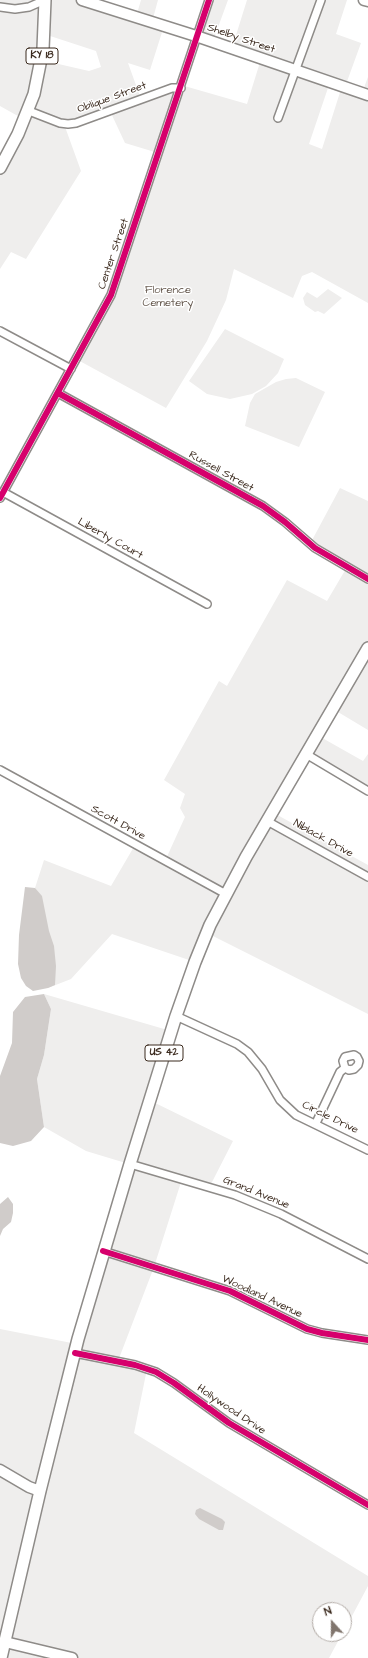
<!DOCTYPE html>
<style>
body{margin:0}
#map{position:relative;width:368px;height:1658px;overflow:hidden;background:#fff;font-family:"Architects Daughter",sans-serif}
canvas{display:block}
.north{position:absolute;left:312px;top:1602px;width:40px;height:40px;box-sizing:border-box;background:#fff;border:1px solid #b1aaa5;border-radius:50%;rotate:339deg;font-size:11px;font-weight:700;line-height:16px;text-align:center;color:#3b2a1e}
.north::after{content:'';display:block;margin:auto;width:14px;height:18px;background:#80756d;clip-path:polygon(50% 0,100% 100%,50% 72%,0 100%)}
</style>
<div id="map">
<canvas width="368" height="1658"></canvas>
<div class="north">N</div>
</div>
<script>
const g = document.querySelector('canvas').getContext('2d');
g.lineJoin = 'round';
function paint(path, color) { g.fillStyle = color; g.fill(path, 'evenodd'); }
const poly = rows => new Path2D(rows.map(r => 'M' + r).join(''));
function stroke(path, color, width, dash) { g.strokeStyle = color; g.lineWidth = width; g.lineCap = dash ? 'butt' : 'round'; g.setLineDash(dash || []); g.stroke(path); }
function drawText(font, color, halo, rows, align = 'center') {
  g.font = font + ' "Architects Daughter",sans-serif'; g.lineWidth = 3; g.setLineDash([]); g.textBaseline = 'middle'; g.strokeStyle = halo; g.fillStyle = color; for (const [text, x, y, turn = 0] of rows) {
    g.save(); g.translate(x, y); g.rotate((+turn || 0) * Math.PI / 180); g.textAlign = isNaN(turn) ? turn : align; if (halo) g.strokeText(text, 0, 0); g.fillText(text, 0, 0); g.restore();
  }
}
paint(poly([
 [0,0,82,0,136,17,141,0,158,0,152,22,164,26,150,70,128,63,141,99,181,85,247,104,261,59,232,48,247,0,347,0,336,34,361,43,345,87,362,93,368,77,368,303,312,272,302,276,293,298,234,269,226,300,207,341,166,408,76,359,111,295,158,153,125,143,110,111,64,124,81,171,26,259,11,252,0,269,0,168,25,120,0,106],
 [44,34,96,51,101,67,89,71,41,60],
 [330,82,342,86,322,149,309,144],
 [209,0,228,0,213,41,196,36],
 [328,289,342,298,324,314,318,311,315,312,305,305,303,298,307,292,317,298],
 [225,329,284,359,278,373,266,386,252,394,230,399,207,394,189,381],
 [296,378,325,392,299,447,245,426,250,403,255,394,276,382,286,379],
 [340,488,368,501,368,730,333,709,317,735,363,761,368,754,368,790,306,755,272,812,368,865,368,1014,207,933,195,962,112,934,71,979,48,988,35,888,44,860,111,886,135,845,165,861,185,817,180,808,185,794,164,780,219,681,227,686,287,580,327,601,347,567,310,544],
 [44,994,171,1031,149,1100,233,1141,210,1186,182,1179,154,1267,118,1361,147,1369,134,1433,368,1576,368,1586,344,1631,344,1610,320,1610,320,1634,342,1634,329,1658,0,1658,0,1329,77,1344,129,1164,86,1151,44,1127,37,1079,44,1055,51,1009]
]), '#efeeed');
paint(poly([
 [25,887,35,888,42,896,49,931,54,946,56,966,55,985,48,988,33,991,26,986,21,978,18,964,19,935],
 [44,994,51,1009,44,1055,37,1079,44,1127,31,1141,13,1146,0,1143,0,1076,12,1043,13,1012,25,997],
 [8,1197,13,1204,13,1213,11,1222,3,1229,0,1236,0,1204],
 [200,1508,222,1519,225,1522,223,1530,219,1530,199,1519,195,1514,196,1510]
]), '#d0ccca');
const street = poly([
 [0,7,15,9,29,7,45,0],
 [29,111,60,123,68,124,76,123,172,88,181,88],
 [278,118,321,0],
 [0,331,71,369],
 [58,393,263,506,285,522,315,548,368,579],
 [3,492,207,604],
 [0,498,111,295,209,0],
 [306,754,368,791],
 [0,770,226,894],
 [267,821,368,877],
 [176,1016,237,1044,248,1052,262,1069,280,1100,296,1115,368,1150],
 [316,1123,340,1072,345,1068,349,1070,354,1069,358,1065,359,1061,357,1057,354,1055,345,1057,343,1061,345,1068],
 [130,1164,235,1195,281,1214,368,1259],
 [103,1251,230,1291,307,1329,322,1333,368,1340],
 [75,1353,135,1365,156,1372,174,1383,229,1423,368,1505]
]);
const secondary = poly([
 [82,0,196,36,368,95],
 [364,0,368,1],
 [0,1470,29,1487,40,1491],
 [5,1642,72,1658]
]);
const primary = poly([
 [0,168,18,134,34,94,43,49,45,0],
 [1,1658,40,1491,78,1339,130,1164,176,1016,195,962,210,925,246,857,368,648]
]);
stroke(street, '#8e8b88', 10);
stroke(secondary, '#8e8b88', 13);
stroke(primary, '#8e8b88', 14);
stroke(street, '#fff', 7);
stroke(secondary, '#fff', 10);
stroke(primary, '#fff', 11);
stroke(poly([
 [58,393,263,506,285,522,315,548,368,579],
 [0,498,111,295,209,0],
 [103,1251,230,1291,307,1329,322,1333,368,1340],
 [75,1353,135,1365,156,1372,174,1383,229,1423,368,1505]
]), '#d6006c', 6);
for (const [x, y, w] of [
 [42,56,32],
 [164,1053,38]
]) { const box = new Path2D(); box.roundRect(x - w / 2, y - 8, w, 16, 3); g.fillStyle = '#fff'; g.fill(box); stroke(box, '#3b2a1e', 1); }
drawText('bold 10px', '#3b2a1e', null, [
 ["KY 18",42,56],
 ["US 42",164,1053]
]);
drawText('11px', '#3b2a1e', '#fff', [
 ["Shelby Street",241,39,19],
 ["Oblique Street",112,98,-20],
 ["Center Street",114,254,-71],
 ["Russell Street",221,472,29],
 ["Liberty Court",110,539,29],
 ["Scott Drive",118,823,29],
 ["Niblack Drive",323,839,29],
 ["Circle Drive",330,1118,26],
 ["Grand Avenue",256,1193,22],
 ["Woodland Avenue",262,1297,25],
 ["Hollywood Drive",231,1410,34]
]);
drawText('11px', '#65584e', '#fff', [
 ["Florence",168,291],
 ["Cemetery",168,304]
]);
</script>
